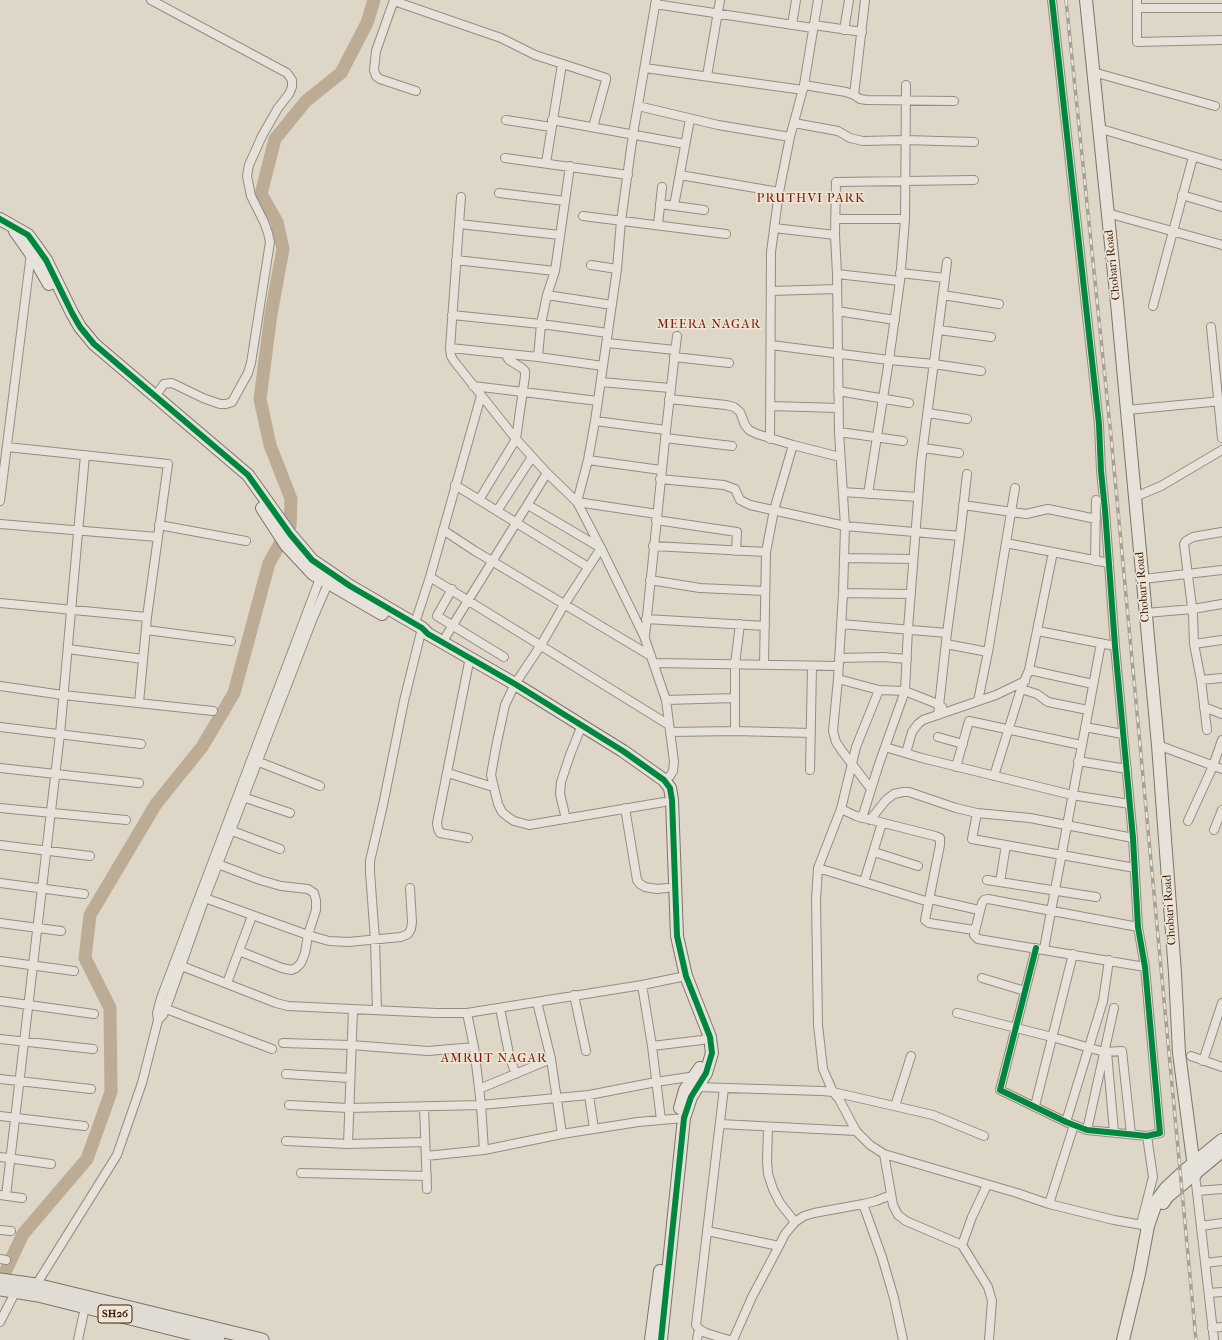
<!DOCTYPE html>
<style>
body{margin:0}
canvas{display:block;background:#ded6c6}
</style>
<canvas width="1222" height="1340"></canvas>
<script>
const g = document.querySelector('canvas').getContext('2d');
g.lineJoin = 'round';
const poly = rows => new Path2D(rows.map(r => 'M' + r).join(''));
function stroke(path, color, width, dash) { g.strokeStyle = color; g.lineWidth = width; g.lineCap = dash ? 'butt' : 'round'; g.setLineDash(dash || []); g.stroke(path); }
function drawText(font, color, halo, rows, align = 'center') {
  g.font = font + ' "IM FELL French Canon",serif'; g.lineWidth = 3; g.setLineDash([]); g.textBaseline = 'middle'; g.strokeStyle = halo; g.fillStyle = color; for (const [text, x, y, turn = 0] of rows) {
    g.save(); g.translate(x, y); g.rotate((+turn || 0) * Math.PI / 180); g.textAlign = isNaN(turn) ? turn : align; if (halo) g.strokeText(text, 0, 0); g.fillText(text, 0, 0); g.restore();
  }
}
stroke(poly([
 [0,1283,23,1234,87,1159,111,1092,110,1008,85,958,90,915,156,804,202,747,234,693,269,563,290,526,291,499,270,445,260,399,271,314,283,249,277,222,261,194,275,139,306,101,341,73,367,23,374,0]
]), '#bcac96', 13);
const street = poly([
 [151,0,287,73,292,80,292,87,289,94,278,108,262,136,249,165,247,176,251,196,264,222,268,233,270,242,251,363,248,373,232,402,226,404,220,404,203,398,172,383,164,384,155,396],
 [394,0,376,51,374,70,376,76,380,79,416,91],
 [656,0,633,134,621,221,617,269,595,421,588,460,577,502,657,514],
 [1137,0,1137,42,1222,40],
 [394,1,501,38,535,55,606,78,606,80,593,127],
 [655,4,813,28],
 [1137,8,1222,8],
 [792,25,796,0],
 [814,25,862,32],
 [844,30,849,0],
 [645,68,803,90],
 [1093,72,1215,106],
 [707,76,720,0],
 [804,85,846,92,854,95,860,99,867,100,954,101],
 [854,95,865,0],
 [638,106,718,125,790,137],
 [506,120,551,127],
 [552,120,685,144],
 [794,123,838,131,850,138,863,141,905,140,974,142],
 [1098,128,1222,165],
 [505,158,628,175],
 [546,163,562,64],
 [680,175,779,192],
 [499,193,565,201],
 [1182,195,1222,207],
 [461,197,450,348,451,356,454,361,516,439,547,473,577,502,601,548,644,636,666,700,674,762,673,771,670,776,664,780],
 [660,204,704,210],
 [674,206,690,119],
 [1107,213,1222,245],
 [583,216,726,234],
 [835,219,905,219],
 [459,224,560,235],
 [658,225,662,187],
 [774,228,835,235],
 [456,260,555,271],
 [591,265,617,269],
 [900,273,945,278],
 [837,274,900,281],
 [771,291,837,289],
 [547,295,612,305],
 [943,295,999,304],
 [1153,306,1193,157],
 [837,311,895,320],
 [452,315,541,324,608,333],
 [1211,327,1222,438],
 [939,330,991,337],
 [607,343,675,350],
 [771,345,889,360,934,364,981,371],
 [450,348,538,357,603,366],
 [538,357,541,324,547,295,555,271,570,166],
 [674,357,729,363],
 [601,382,670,388],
 [473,386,598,401],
 [838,391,909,403],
 [669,399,726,405,734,407,740,412,745,425,749,430,757,434,793,445,840,457],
 [770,406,838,408],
 [1127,410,1222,401],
 [928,413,967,419],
 [595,421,666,430],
 [839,432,903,441],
 [665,438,732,446],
 [770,439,771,252,779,192,790,137,804,85,818,0],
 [7,447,168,464,147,617,139,703],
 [923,448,959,453],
 [588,460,661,470],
 [660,479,724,485,735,489,740,500,750,505,845,526,960,536],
 [455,485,588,567],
 [843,492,918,497],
 [868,494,889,360,900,281,905,219,906,85],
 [1135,497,1161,486,1222,450],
 [479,500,516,439,525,376,525,371,522,368,509,360,505,354],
 [0,501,31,253],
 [528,505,601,548,564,605,541,645,515,684,505,705,496,747,491,775,498,804,502,812,508,817,514,821,529,825,664,802],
 [963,505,1026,514,1048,509,1096,519],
 [497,511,532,457],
 [656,520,737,532,736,551],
 [0,524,157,537],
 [159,525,246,541],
 [443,530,475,551,651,656],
 [1006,543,1109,563],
 [653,546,766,552],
 [844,558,913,559],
 [1095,561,1096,500],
 [430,577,669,725],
 [1143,579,1222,570],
 [650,580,700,588,765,591],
 [452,589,437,616,504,657],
 [843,593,911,594],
 [0,603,147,617],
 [1146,613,1193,609,1222,604],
 [646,619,765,626],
 [415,623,430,577,481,396],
 [841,624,947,633],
 [146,630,231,641],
 [1038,631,1115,646],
 [645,636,666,430,677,336],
 [443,641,547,473],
 [946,644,988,652],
 [1194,644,1222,640],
 [68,649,143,659],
 [839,658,883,657,907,659],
 [654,663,838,666],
 [764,665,766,552,774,510,793,445],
 [1029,670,1093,684],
 [838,679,879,690,905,691,935,703,942,707],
 [1201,680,1222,678],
 [0,686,63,695,213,711],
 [1021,689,1037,694,1048,702,1088,710],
 [879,690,856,747,841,809,818,868,816,900,818,1025,823,1069,833,1092,933,1115,984,1136],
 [666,700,735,698],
 [978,701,988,652,1015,488],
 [1204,707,1222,714],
 [938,715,947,633,960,536,967,474],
 [0,727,141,744],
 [1085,727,1123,734],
 [1207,730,1201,680,1194,644,1193,615,1184,544,1186,541,1193,537,1222,532],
 [735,731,735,664,740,624],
 [670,732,735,731,811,733],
 [938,737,963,744],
 [1158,745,1222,769],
 [885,747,922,758,1072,795,1130,804],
 [906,753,912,732,918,724,923,720,996,695,1025,681],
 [254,760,320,786],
 [1078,761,1127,769],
 [956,767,969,721,1081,745],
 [0,768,139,783],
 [810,770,812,666],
 [448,773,493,787],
 [994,776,1021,689,1029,670,1053,552],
 [871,789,842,751,836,742,833,731,838,679,843,593,845,526,839,432,837,274,835,235,836,182,974,180],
 [240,796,290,813],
 [0,808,126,820],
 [625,808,637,880,640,884,645,887,657,889,667,888],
 [841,809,856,816,935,836,940,838,940,845,925,920,929,923,974,930],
 [977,813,972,839,1135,868],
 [862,818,879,764,905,691,908,629,921,462,947,262],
 [566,819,560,794,561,782,570,755,582,725],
 [870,820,886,800,894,794,903,792,909,792,956,808,977,813,1030,818,1133,838],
 [1188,821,1213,766,1222,740],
 [227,829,280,849],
 [1214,830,1222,810],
 [468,838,440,833,438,829,437,823,470,657],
 [0,845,90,856],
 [874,852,918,866],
 [215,863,260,880,281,886,308,889,314,893,316,900,316,910,308,935,305,953,301,963,296,968,291,970,282,968,239,951],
 [818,868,929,902],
 [987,880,1096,897],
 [864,882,882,823],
 [1000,882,1006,845],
 [0,883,84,894],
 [202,897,308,935,329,941,348,942,401,937,408,934,411,929,412,922,410,888],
 [930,899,979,910],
 [0,923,61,931],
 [1138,927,988,899,984,900,982,903,974,935,978,939,1145,967],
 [1036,948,1000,1090,1066,1122,1087,1130,1147,1136,1160,1133,1145,967,1138,927,1133,838,1115,646,1105,510,1101,471,1099,424,1052,0],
 [1044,949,1101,643],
 [0,961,74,971],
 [174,963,276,1003,288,1006,436,1013,467,1013,642,985,686,976],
 [982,978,1025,991],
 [227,983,252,916],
 [642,985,652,1046,661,1120],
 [574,995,586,1051],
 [0,1001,94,1014],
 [537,1002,551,1059,562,1134],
 [161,1007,272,1049],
 [500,1008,510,1059,516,1074],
 [377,1010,375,940,370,872,370,861,383,805,404,701,422,628],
 [467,1013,474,1047,481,1105,484,1150],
 [957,1013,1052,1037,1104,1052,1122,1051,1131,1134],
 [158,1020,163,1015,169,1000,205,898,313,618,330,579],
 [0,1039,93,1049],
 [283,1043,351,1045,428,1051,474,1047],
 [652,1046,702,1040,710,1037],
 [1107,1052,1114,1132],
 [1191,1056,1222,1067],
 [1203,1061,1222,1003],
 [286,1074,350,1078],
 [0,1079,91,1089],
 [697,1087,822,1091,833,1092,839,1099,856,1131,870,1145,884,1154,1017,1193,1049,1204,1114,1220,1148,1226],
 [724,1088,696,1325,699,1329,706,1333,729,1340],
 [479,1089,551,1059],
 [589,1095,594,1129],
 [289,1105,348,1108,481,1105,589,1095,656,1082,696,1076],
 [424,1106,427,1189],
 [895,1106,911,1056],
 [1035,1106,1073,954],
 [0,1116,84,1126],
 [1066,1122,1103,1001,1109,960],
 [720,1124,856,1131],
 [768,1127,767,1161,768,1174,773,1189,780,1203,795,1222],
 [1087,1130,1114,1008],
 [286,1141,348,1144,425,1142],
 [348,1144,353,1010],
 [884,1154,893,1205,898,1215,906,1221,962,1245],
 [426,1156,484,1150,562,1134,638,1122,684,1118],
 [0,1157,51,1164],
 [301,1173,427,1176],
 [1195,1175,1214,1340],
 [987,1185,972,1217,962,1245,988,1287,992,1301,989,1340],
 [1197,1191,1222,1189],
 [0,1195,22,1198],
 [6,1196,60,734,85,455],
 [863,1204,882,1257,894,1298,903,1340],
 [1049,1204,1074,1125],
 [1141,1224,1153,1177,1147,1136],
 [1201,1226,1222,1223],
 [0,1230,11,1231],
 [707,1231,779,1246],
 [0,1259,6,1260],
 [1206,1263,1222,1261],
 [36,1285,117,1155,142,1083,158,1020,157,1013,161,998,322,573],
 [1209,1293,1222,1292],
 [0,1322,17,1289],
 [1212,1328,1222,1327],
 [78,1340,85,1307],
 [697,1340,699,1329],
 [733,1340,752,1297,779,1246,785,1234,795,1222,804,1216,814,1213,863,1204,876,1201,891,1195]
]);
const secondary = poly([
 [1086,0,1117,303,1158,745,1175,973,1179,1053,1195,1175],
 [0,219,28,235,36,246,46,260,72,313,80,327,94,344,248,475,290,534,312,560,350,586,422,628,428,634,515,684,623,751,664,780,670,788,672,800,677,936,686,976,710,1037,712,1053,706,1073,691,1097,684,1118,661,1340],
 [15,231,34,258,49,284],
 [262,508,286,545,313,574,382,614],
 [680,1108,685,1090,700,1068],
 [1163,1203,1167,1197,1222,1151],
 [651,1340,660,1271],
 [1123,1340,1139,1274,1148,1226,1157,1200,1166,1188,1183,1172,1222,1140]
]);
const primary = poly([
 [0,1280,36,1285,262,1340],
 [0,1289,38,1295,218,1340]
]);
stroke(street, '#958c82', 10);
stroke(secondary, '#7d746b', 14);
stroke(primary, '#7d746b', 15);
stroke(street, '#e6e1d9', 8);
stroke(secondary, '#e6e1d9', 12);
stroke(primary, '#e1dcd3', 13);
const rail = poly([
 [1066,0,1111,436,1196,1340]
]);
stroke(rail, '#a6a099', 3.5);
stroke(rail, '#f0e6d3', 2, [6]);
stroke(poly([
 [0,219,28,235,36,246,46,260,72,313,80,327,94,344,248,475,290,534,312,560,350,586,422,628,428,634,515,684,623,751,664,780,670,788,672,800,677,936,686,976,710,1037,712,1053,706,1073,691,1097,684,1118,661,1340],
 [1036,948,1000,1090,1066,1122,1087,1130,1147,1136,1160,1133,1145,967,1138,927,1133,838,1115,646,1105,510,1101,471,1099,424,1052,0]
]), '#00873e', 6);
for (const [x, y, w] of [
 [115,1314,34]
]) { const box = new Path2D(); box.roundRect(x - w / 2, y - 9, w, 18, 3); g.fillStyle = '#f0e6d3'; g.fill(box); stroke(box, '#3a2013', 1); }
drawText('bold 11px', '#3a2013', null, [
 ["SH26",115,1314]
]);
drawText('12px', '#3a2013', '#f0e6d3', [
 ["Chobari Road",1113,265,-96],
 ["Chobari Road",1143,587,-95],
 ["Chobari Road",1170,910,-94]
]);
g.letterSpacing = '1px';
drawText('13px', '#7a1f14', '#f0e6d3', [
 ["PRUTHVI PARK",811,199],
 ["MEERA NAGAR",709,325],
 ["AMRUT NAGAR",494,1059]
]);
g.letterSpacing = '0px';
</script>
